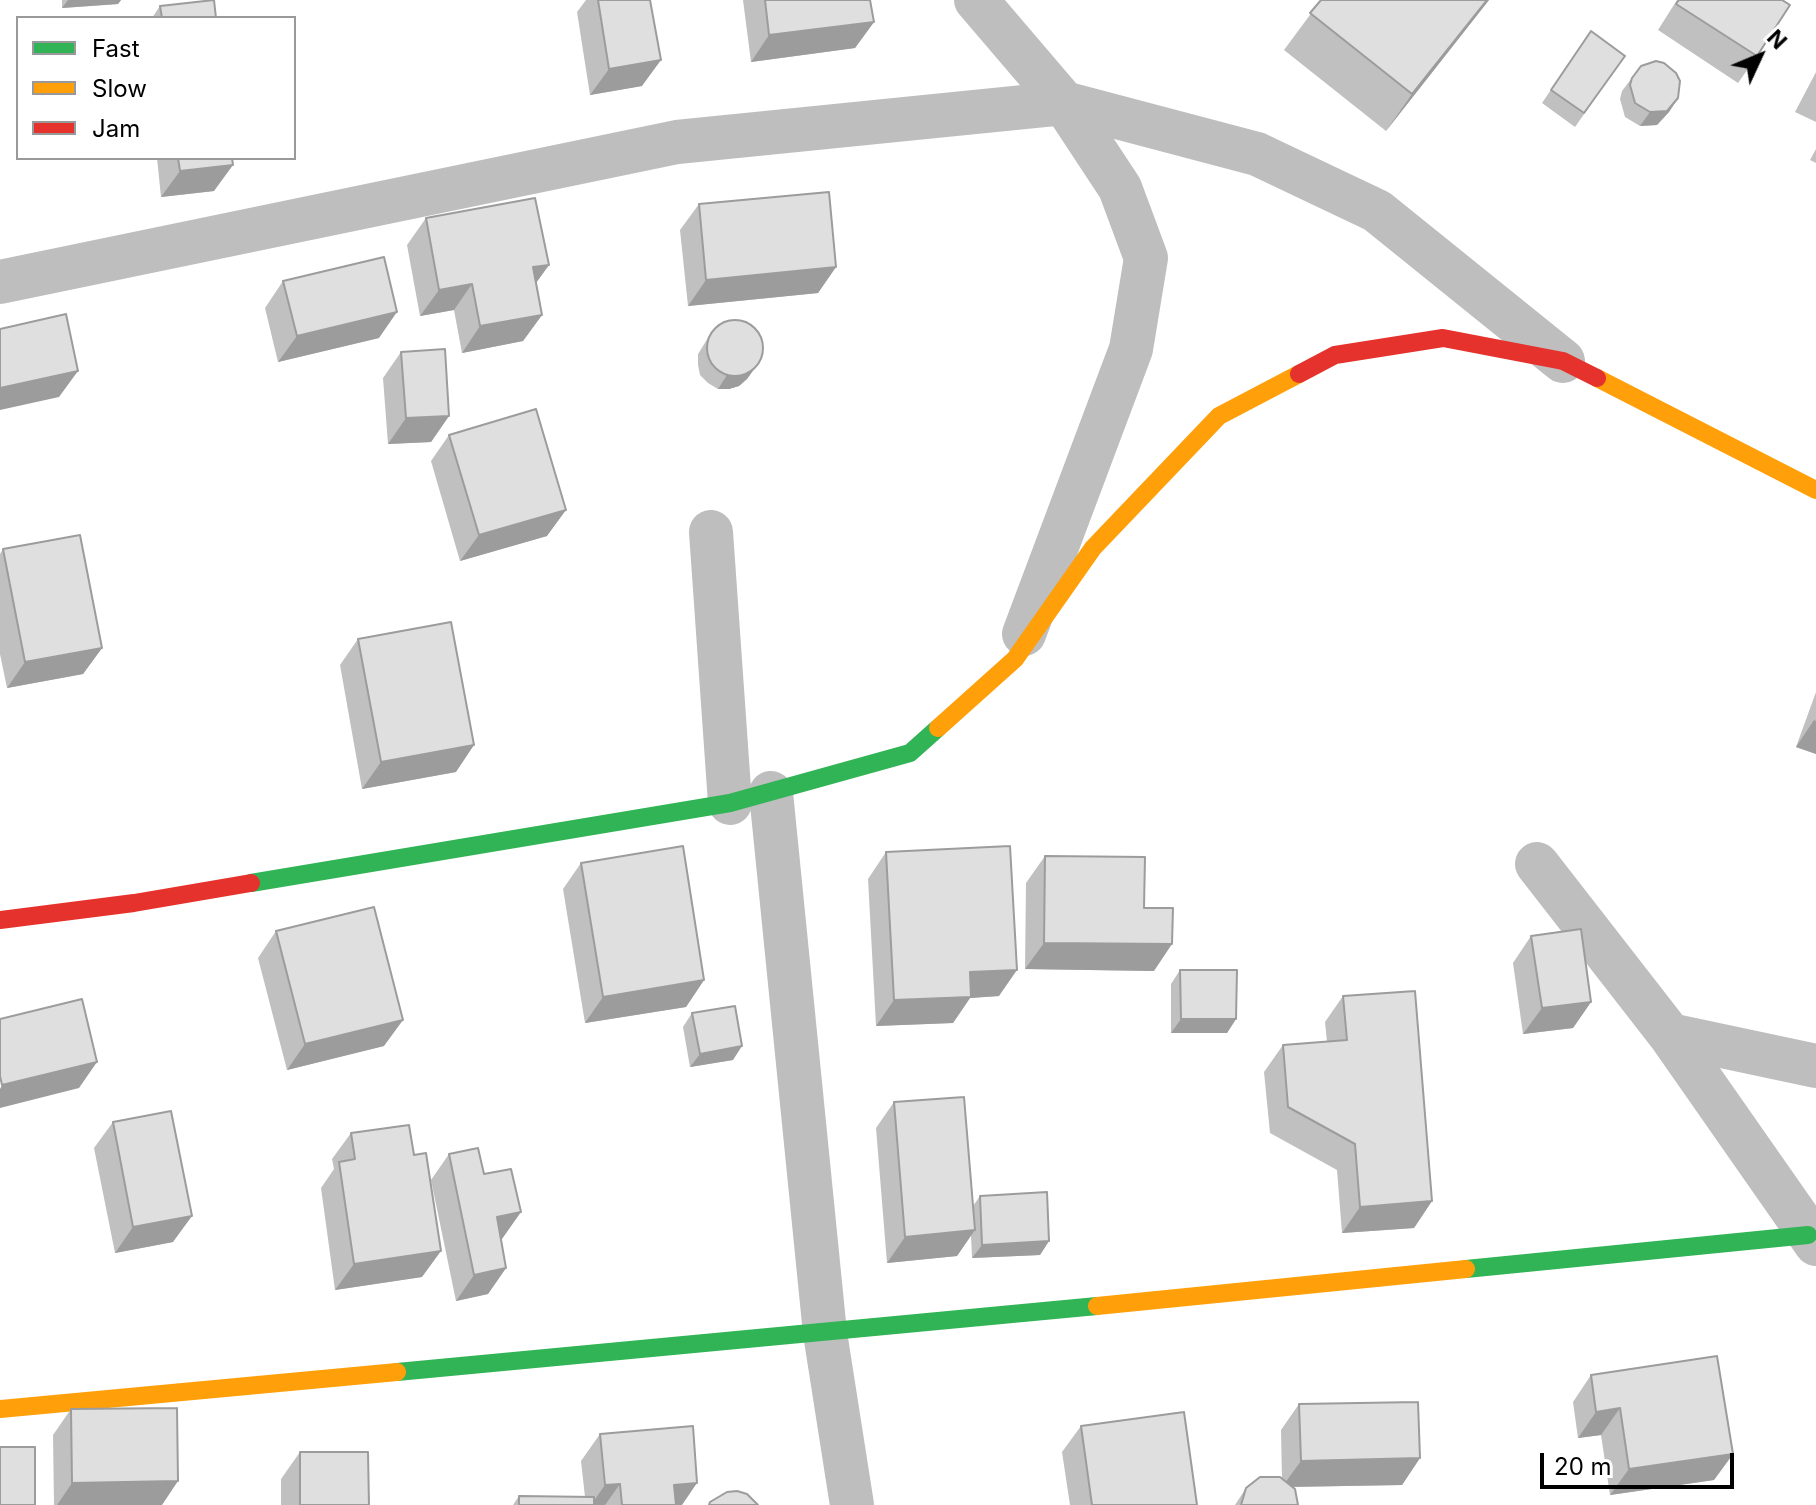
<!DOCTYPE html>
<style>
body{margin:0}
#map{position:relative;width:1816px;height:1505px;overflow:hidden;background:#fff;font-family:Inter,sans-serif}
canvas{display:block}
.legend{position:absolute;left:16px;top:16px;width:280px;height:144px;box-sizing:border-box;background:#fff;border:2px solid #999;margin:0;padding:10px 14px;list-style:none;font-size:24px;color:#000}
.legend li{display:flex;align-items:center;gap:16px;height:40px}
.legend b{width:40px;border:2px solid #999}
.north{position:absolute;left:1720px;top:16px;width:80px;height:80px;-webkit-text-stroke:6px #fff;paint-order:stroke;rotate:46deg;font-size:22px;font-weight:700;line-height:32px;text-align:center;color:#000}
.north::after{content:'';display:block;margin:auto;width:28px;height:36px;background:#000;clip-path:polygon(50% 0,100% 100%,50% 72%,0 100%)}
.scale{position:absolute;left:1540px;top:1453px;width:194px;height:36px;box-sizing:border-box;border:4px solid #000;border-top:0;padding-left:10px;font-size:24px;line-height:28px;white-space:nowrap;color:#000;-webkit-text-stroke:6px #fff;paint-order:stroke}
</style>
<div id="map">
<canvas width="1816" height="1505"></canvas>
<ul class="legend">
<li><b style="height:10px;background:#30b455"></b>Fast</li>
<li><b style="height:10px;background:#ff9f0a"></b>Slow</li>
<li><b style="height:10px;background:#e5322d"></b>Jam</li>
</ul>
<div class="north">N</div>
<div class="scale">20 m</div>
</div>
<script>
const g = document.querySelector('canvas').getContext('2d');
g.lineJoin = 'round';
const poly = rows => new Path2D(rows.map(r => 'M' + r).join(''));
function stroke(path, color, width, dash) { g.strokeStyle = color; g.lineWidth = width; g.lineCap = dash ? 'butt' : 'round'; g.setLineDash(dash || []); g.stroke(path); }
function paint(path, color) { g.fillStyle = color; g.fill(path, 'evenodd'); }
stroke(poly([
 [976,0,1064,103,1257,154,1377,211,1563,361],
 [0,282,677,142,1064,103,1120,188,1146,258,1131,349,1024,634],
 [711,532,730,803],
 [771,793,825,1333,852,1505],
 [1537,864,1670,1035,1816,1244],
 [1670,1035,1816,1066]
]), '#bebebe', 44);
stroke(poly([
 [251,883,730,803,910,753,938,728],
 [1466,1269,1808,1235],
 [397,1372,1097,1306]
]), '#30b455', 18);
stroke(poly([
 [1597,378,1816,490],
 [938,728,1015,659,1093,548,1219,416,1299,374],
 [1097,1306,1466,1269],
 [0,1409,397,1372]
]), '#ff9f0a', 18);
stroke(poly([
 [1299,374,1335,355,1443,338,1563,361,1597,378],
 [0,920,134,903,251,883]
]), '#e5322d', 18);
paint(poly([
 [62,0,121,0,118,4,62,8],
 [586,0,598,0,642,86,590,95,577,12],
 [743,0,870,0,874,22,855,48,751,62],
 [1321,0,1489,0,1386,131,1284,50],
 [1677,0,1782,0,1757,56,1738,83,1658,30],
 [160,6,216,18,152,18],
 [1591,31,1625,56,1575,127,1542,103],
 [1641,66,1678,98,1669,112,1657,125,1640,126,1625,117,1620,99,1622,91],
 [1816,72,1816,122,1795,112],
 [1816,149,1816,163,1810,160],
 [157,158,232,158,214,191,161,197],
 [699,204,836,267,818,293,688,306,680,230],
 [426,218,549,265,536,283,542,315,523,341,462,353,454,310,420,316,407,245],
 [283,281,379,338,278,362,265,308],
 [713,330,757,365,747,379,739,386,729,389,718,389,708,383,700,375,698,365,698,354],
 [401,352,449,416,431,442,388,444,383,378],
 [449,435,547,536,460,561,431,461],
 [3,549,102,648,83,674,7,688,0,654,0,554],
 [358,639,456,772,362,789,340,665],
 [1816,692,1816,754,1796,747],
 [886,852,999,996,970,998,953,1023,876,1026,868,879],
 [1045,856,1144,908,1154,971,1025,969,1026,883],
 [581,863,704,980,686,1007,585,1023,563,889],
 [276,931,384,1046,287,1070,258,958],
 [1531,936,1591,1002,1573,1028,1523,1034,1513,963],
 [1180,970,1236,1019,1227,1033,1171,1033,1171,984],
 [1343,996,1432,1201,1414,1228,1342,1233,1337,1170,1270,1133,1264,1072,1283,1045,1327,1042,1325,1022],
 [692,1013,733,1060,690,1067,683,1027],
 [894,1102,973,1206,980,1196,1049,1241,1040,1255,972,1258,971,1235,957,1256,887,1263,876,1128],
 [113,1122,173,1242,115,1253,94,1148],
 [351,1133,414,1155,422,1277,335,1290,321,1188,334,1169,332,1159],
 [449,1154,484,1174,502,1239,501,1239,506,1268,488,1294,456,1301,431,1180],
 [1591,1375,1733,1454,1714,1480,1610,1495,1601,1435,1578,1438,1573,1402],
 [1299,1404,1420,1458,1402,1485,1292,1487,1298,1505,1235,1505,1246,1488,1282,1479,1281,1430],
 [71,1409,162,1505,54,1505,53,1435],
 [1081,1426,1197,1505,1070,1505,1062,1452],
 [600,1434,682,1505,513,1505,519,1496,585,1497,581,1461],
 [300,1452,369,1505,281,1505,281,1479]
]), '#c0c0c0');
paint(poly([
 [68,0,121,0,118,4,62,8],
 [1487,0,1489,0,1386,131,1412,94],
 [874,22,855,48,751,62,769,35],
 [661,60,642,86,590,95,609,69],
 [1678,98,1669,112,1657,125,1640,126,1650,112],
 [233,165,214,191,161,197,180,171],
 [549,265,530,291,533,267],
 [836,267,818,293,688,306,706,280],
 [472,284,454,310,420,316,439,290],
 [397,312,379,338,278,362,297,336],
 [542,315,523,341,462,353,480,326],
 [757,365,747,379,739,386,729,389,718,389,727,375],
 [78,371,59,397,0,410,0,388],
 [449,416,431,442,388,444,406,418],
 [566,510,547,536,460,561,479,535],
 [102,648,83,674,7,688,25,662],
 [1814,720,1816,721,1816,754,1796,747],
 [474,745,456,772,362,789,381,762],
 [1044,943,1172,944,1154,971,1025,969],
 [1017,970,999,996,970,998,953,1023,876,1026,894,1000,970,972],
 [704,980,686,1007,585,1023,603,997],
 [1591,1002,1573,1028,1523,1034,1542,1008],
 [1181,1019,1236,1019,1227,1033,1171,1033],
 [403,1020,384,1046,287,1070,305,1044],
 [742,1046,733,1060,690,1067,700,1054],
 [97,1062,79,1088,0,1108,0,1089,2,1085],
 [1432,1201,1414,1228,1342,1233,1360,1207],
 [521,1212,502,1239,478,1243,497,1217],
 [192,1216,173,1242,115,1253,133,1227],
 [975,1230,957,1256,887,1263,905,1237],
 [1049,1241,1040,1255,972,1258,982,1245],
 [441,1251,422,1277,335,1290,354,1264],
 [506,1268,488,1294,456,1301,474,1275],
 [1620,1408,1601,1435,1578,1438,1596,1412],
 [1733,1454,1714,1480,1610,1495,1629,1469],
 [1420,1458,1402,1485,1282,1487,1301,1461],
 [178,1481,162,1505,57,1505,72,1483],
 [697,1483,682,1505,660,1505,674,1485],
 [620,1484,605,1505,591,1505,605,1485]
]), '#9c9c9c');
const building = poly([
 [214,0,216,18,162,18,160,6,214,0],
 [598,0,650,0,661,60,609,69,598,0],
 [765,0,870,0,874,22,769,35,765,0],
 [1321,0,1487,0,1412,94,1310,13,1321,0],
 [1679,0,1782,0,1790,5,1757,56,1676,4,1679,0],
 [1591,31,1625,56,1584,113,1551,90,1591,31],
 [1656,61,1664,63,1676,73,1680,81,1678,98,1667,111,1650,112,1635,103,1630,85,1632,78,1641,66,1656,61],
 [178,158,232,158,233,165,180,171,178,158],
 [829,192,836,267,706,280,699,204,829,192],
 [535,198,549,265,533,267,542,315,480,326,472,284,439,290,426,218,535,198],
 [384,257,397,312,297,336,283,281,384,257],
 [66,314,78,371,0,388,0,329,66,314],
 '707 348a28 28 0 1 1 56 0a28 28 0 1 1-56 0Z',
 [445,349,449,416,406,418,401,352,445,349],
 [536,409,566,510,479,535,449,435,536,409],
 [80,535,102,648,25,662,3,549,80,535],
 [451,622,474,745,381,762,358,639,451,622],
 [683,846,704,980,603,997,581,863,683,846],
 [1010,846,1017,970,970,972,971,997,894,1000,886,852,1010,846],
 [1045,856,1145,857,1144,908,1173,908,1172,944,1044,943,1045,856],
 [374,907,403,1020,305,1044,276,931,374,907],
 [1581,929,1591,1002,1542,1008,1531,936,1581,929],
 [1180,970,1237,970,1236,1019,1181,1019,1180,970],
 [1415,991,1432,1201,1360,1207,1355,1144,1288,1107,1283,1045,1347,1040,1343,996,1415,991],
 [82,999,97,1062,2,1085,0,1076,0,1019,82,999],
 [735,1006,742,1046,700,1054,692,1013,735,1006],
 [964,1097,975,1230,905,1237,894,1102,964,1097],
 [171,1111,192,1216,133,1227,113,1122,171,1111],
 [409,1125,414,1155,426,1153,441,1251,354,1264,339,1162,355,1159,351,1133,409,1125],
 [478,1148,484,1174,511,1169,521,1212,497,1217,506,1268,474,1275,449,1154,478,1148],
 [1047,1192,1049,1241,982,1245,980,1196,1047,1192],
 [1717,1356,1733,1454,1629,1469,1620,1408,1596,1412,1591,1375,1717,1356],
 [1418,1402,1420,1458,1301,1461,1299,1404,1418,1402],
 [177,1408,178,1481,72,1483,71,1409,177,1408],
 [1184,1412,1197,1505,1092,1505,1081,1426,1184,1412],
 [693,1426,697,1483,674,1485,676,1505,622,1505,620,1484,605,1485,600,1434,693,1426],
 [0,1447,35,1447,35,1505,0,1505,0,1447],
 [300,1452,368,1452,369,1505,300,1505,300,1452],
 [1260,1477,1280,1477,1295,1489,1298,1505,1241,1505,1246,1488,1260,1477],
 [737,1491,747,1494,758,1505,709,1505,710,1502,727,1492,737,1491],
 [519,1496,594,1497,594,1505,519,1505,519,1496]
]);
paint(building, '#dfdfdf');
stroke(building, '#9c9c9c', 2);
</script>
